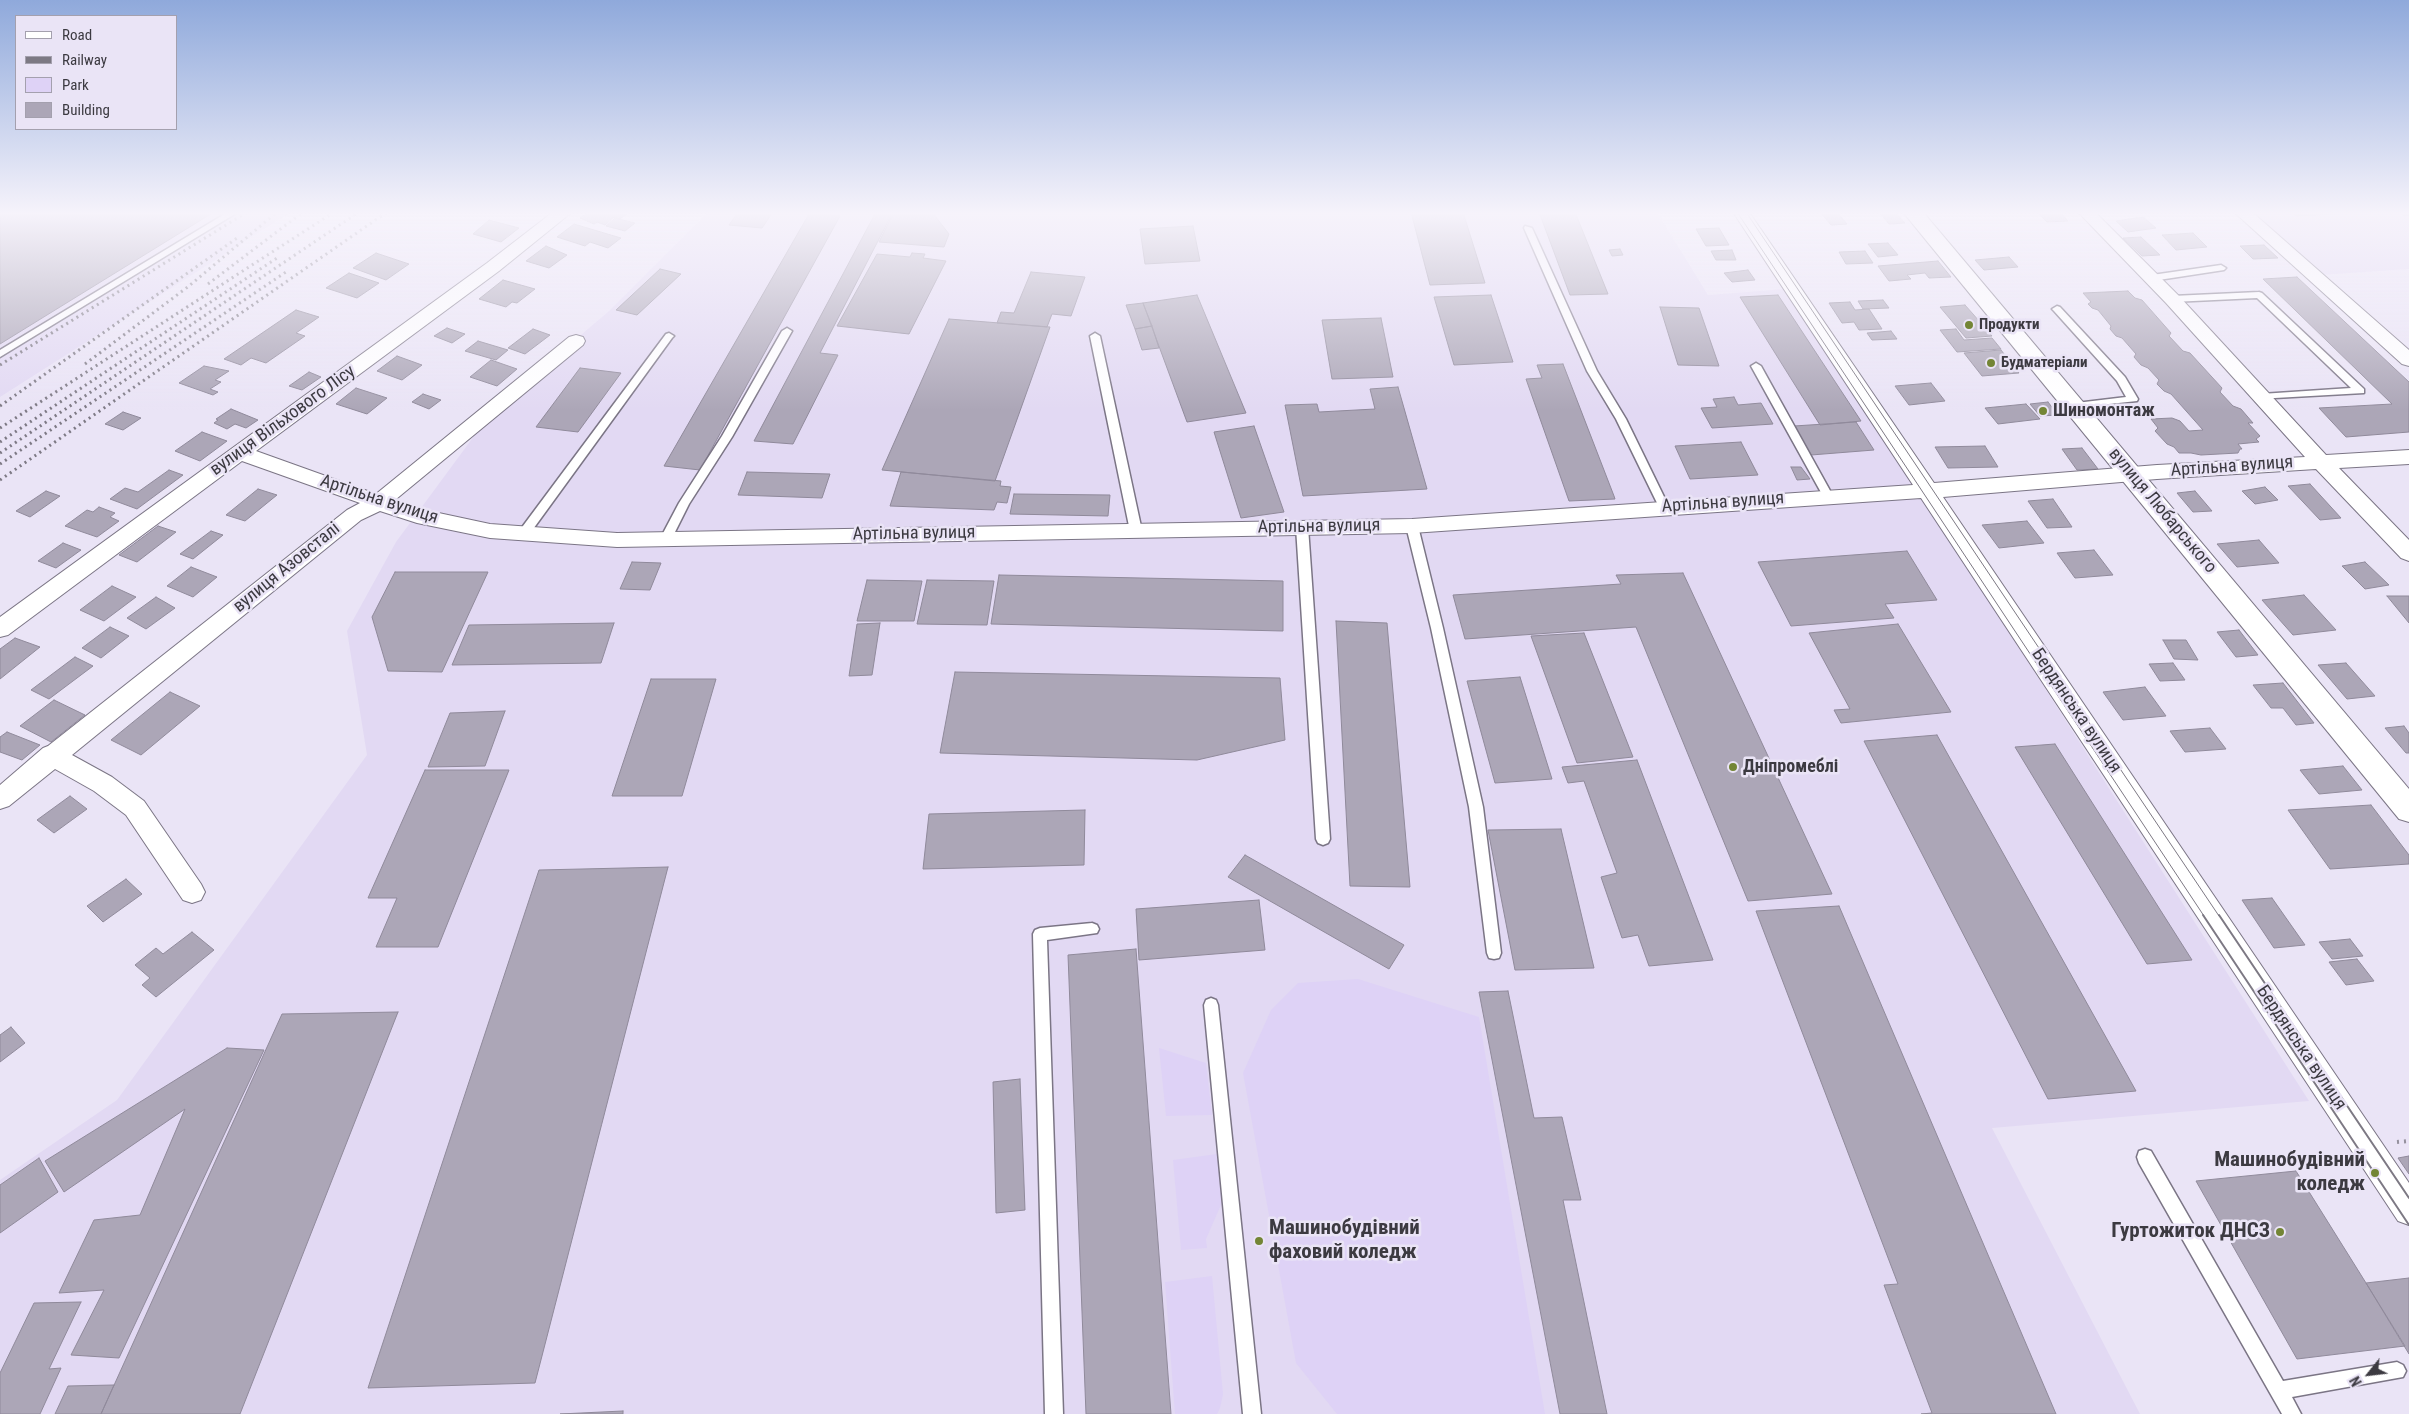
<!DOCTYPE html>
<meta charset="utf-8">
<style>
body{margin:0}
#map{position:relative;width:2409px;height:1414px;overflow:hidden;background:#eae4f6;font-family:"Roboto Condensed",sans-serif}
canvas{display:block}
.legend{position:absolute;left:15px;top:15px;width:162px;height:115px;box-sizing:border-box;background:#eae4f6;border:1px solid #a4a0ae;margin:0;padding:6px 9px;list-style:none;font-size:15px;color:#3c3a41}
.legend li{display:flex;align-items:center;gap:10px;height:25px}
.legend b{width:25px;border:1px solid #a4a0ae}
.north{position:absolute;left:2344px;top:1349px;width:50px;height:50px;-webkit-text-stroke:4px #eae4f6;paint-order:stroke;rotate:241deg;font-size:14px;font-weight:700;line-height:20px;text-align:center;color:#3c3a41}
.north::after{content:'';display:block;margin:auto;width:18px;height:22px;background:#3c3a41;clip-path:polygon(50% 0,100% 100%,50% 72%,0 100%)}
</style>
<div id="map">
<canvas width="2409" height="1414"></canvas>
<ul class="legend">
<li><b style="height:6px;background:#fff"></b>Road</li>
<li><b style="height:6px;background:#7d7984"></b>Railway</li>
<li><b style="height:14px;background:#ded2f6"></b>Park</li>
<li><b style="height:14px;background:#aca6b7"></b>Building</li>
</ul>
<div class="north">N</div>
</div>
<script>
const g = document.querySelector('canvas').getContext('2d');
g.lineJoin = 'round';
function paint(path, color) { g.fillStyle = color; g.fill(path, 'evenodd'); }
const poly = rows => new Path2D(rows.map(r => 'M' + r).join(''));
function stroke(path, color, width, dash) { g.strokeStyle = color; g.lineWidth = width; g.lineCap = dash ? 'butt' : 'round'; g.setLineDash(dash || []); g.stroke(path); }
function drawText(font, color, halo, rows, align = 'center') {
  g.font = font + ' "Roboto Condensed",sans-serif'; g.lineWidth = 5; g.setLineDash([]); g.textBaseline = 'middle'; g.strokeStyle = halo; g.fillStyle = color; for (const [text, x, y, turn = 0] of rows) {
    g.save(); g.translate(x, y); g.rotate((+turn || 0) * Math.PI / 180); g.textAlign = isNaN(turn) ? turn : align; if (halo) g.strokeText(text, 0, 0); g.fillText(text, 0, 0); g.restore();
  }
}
paint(poly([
 [0,212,291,212,0,397],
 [708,212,1657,212,1708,295,1785,289,1883,435,2309,1101,1992,1128,2140,1414,0,1414,0,1180,117,1100,367,755,347,631,396,542,494,409,609,311],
 [2253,212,2409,212,2409,269,2321,275]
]), '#e2d9f3');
paint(poly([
 [1358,979,1479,1017,1545,1414,1337,1414,1296,1363,1243,1073,1271,1010,1298,983],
 [1159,1048,1206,1063,1212,1115,1166,1116],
 [1217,1154,1224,1198,1206,1239,1207,1248,1181,1250,1173,1160],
 [1212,1276,1223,1394,1220,1408,1217,1414,1175,1414,1165,1282]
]), '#ded2f6');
const building = poly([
 [0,212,214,212,0,344,0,212],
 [589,212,629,212,620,219,614,217,605,225,597,222,594,224,580,218,589,212],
 [738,212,773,212,762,228,729,225,738,212],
 [876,212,893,212,820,353,838,355,793,444,754,441,876,212],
 [894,212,932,212,949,234,944,247,879,242,894,212],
 [1411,212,1463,212,1485,283,1430,285,1411,212],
 [1539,212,1575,212,1608,294,1570,295,1539,212],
 [1820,212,1837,212,1847,224,1831,225,1820,212],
 [1879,212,1895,212,1905,223,1889,224,1879,212],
 [2037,212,2060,212,2068,221,2047,222,2037,212],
 [2292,212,2347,212,2348,213,2297,216,2292,212],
 [809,214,840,216,700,470,664,466,809,214],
 [2143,217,2156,228,2128,232,2116,221,2143,217],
 [615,218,635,223,625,231,606,226,615,218],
 [489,220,519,228,501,242,473,234,489,220],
 [574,224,621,238,608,248,590,242,585,246,557,237,574,224],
 [1193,226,1200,261,1145,264,1140,229,1193,226],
 [1719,228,1729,245,1706,246,1696,229,1719,228],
 [2193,233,2207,247,2176,250,2162,235,2193,233],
 [2141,237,2160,255,2142,256,2123,238,2141,237],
 [1888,243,1898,255,1878,257,1868,244,1888,243],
 [2264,245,2278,258,2253,259,2240,246,2264,245],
 [546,246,567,255,549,268,526,261,546,246],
 [1620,249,1623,255,1612,256,1609,250,1620,249],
 [1732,250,1736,260,1716,260,1711,251,1732,250],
 [1865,251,1873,263,1846,264,1839,252,1865,251],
 [376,253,409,264,386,280,353,268,376,253],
 [912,253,925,254,923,258,946,261,909,334,837,326,877,254,910,257,912,253],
 [2009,257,2018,267,1984,270,1975,260,2009,257],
 [1938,261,1951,277,1929,278,1925,273,1907,275,1911,279,1889,281,1878,266,1938,261],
 [660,269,681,274,637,315,616,310,660,269],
 [1748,270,1755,280,1732,282,1724,273,1748,270],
 [1031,272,1085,277,1071,316,1052,314,1047,327,997,323,1001,312,1014,313,1031,272],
 [349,273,379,283,357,298,326,288,349,273],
 [2297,277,2409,382,2409,432,2346,437,2319,408,2392,404,2263,279,2297,277],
 [503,280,535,289,517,303,512,302,506,307,479,299,503,280],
 [2128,291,2135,298,2142,300,2171,333,2169,336,2183,351,2190,353,2222,388,2220,392,2233,406,2241,409,2253,423,2248,423,2260,436,2256,439,2259,442,2238,444,2242,449,2240,449,2238,453,2201,455,2191,453,2179,453,2174,447,2167,444,2155,431,2158,428,2151,419,2172,418,2180,421,2189,431,2203,430,2171,394,2164,391,2157,384,2159,380,2148,368,2141,365,2134,357,2136,354,2122,338,2116,336,2110,329,2111,326,2098,310,2092,308,2088,304,2091,302,2083,293,2128,291],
 [1197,295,1246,413,1187,422,1143,303,1197,295],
 [1491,295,1513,362,1454,365,1434,297,1491,295],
 [1778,295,1861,421,1820,425,1740,297,1778,295],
 [1883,300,1889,308,1863,309,1858,301,1883,300],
 [1850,302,1855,310,1869,309,1882,329,1859,330,1854,322,1842,323,1829,303,1850,302],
 [1143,303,1152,326,1135,329,1126,305,1143,303],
 [1965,305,1973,314,1992,336,1966,338,1940,307,1965,305],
 [1660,307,1699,308,1719,366,1678,365,1660,307],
 [296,310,319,317,296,333,305,336,266,363,251,358,241,365,224,359,296,310],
 [1381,318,1393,377,1332,379,1322,320,1381,318],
 [949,319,1050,327,995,481,882,470,949,319],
 [1152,326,1159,348,1142,350,1135,329,1152,326],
 [447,328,465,334,452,343,434,336,447,328],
 [533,329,550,335,525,354,508,348,533,329],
 [1956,329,1964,340,1992,338,2001,349,1957,352,1940,330,1956,329],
 [1891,331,1897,339,1872,340,1867,333,1891,331],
 [478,341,508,350,496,360,465,351,478,341],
 [2001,350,2019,373,1982,376,1964,353,2001,350],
 [397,356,422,365,402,380,377,371,397,356],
 [491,360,517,369,497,386,470,377,491,360],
 [1563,364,1614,496,1615,499,1569,501,1526,379,1542,378,1537,365,1563,364],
 [204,366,229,371,215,380,221,382,210,389,218,392,213,395,179,383,204,366],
 [580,368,621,373,578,432,536,427,580,368],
 [309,372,321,377,302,390,289,386,309,372],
 [1931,383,1945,401,1909,405,1895,386,1931,383],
 [1398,387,1427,489,1303,496,1285,405,1317,404,1319,412,1375,409,1370,389,1398,387],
 [356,388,387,398,367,414,336,404,356,388],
 [423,394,441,400,429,409,412,402,423,394],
 [1734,397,1738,405,1761,403,1773,424,1712,428,1701,408,1717,407,1713,399,1734,397],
 [2048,402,2058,415,2040,416,2030,404,2048,402],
 [2026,404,2040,419,1998,424,1985,408,2026,404],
 [231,409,258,420,246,428,235,424,227,429,214,423,218,420,216,419,231,409],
 [123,412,141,418,123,430,105,424,123,412],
 [1856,422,1874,450,1811,455,1794,426,1856,422],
 [1254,426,1284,512,1241,518,1214,432,1254,426],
 [202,432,227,441,200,461,175,451,202,432],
 [1741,442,1758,475,1690,479,1675,446,1741,442],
 [1985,446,1998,467,1948,468,1935,447,1985,446],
 [2082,448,2098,469,2077,470,2062,449,2082,448],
 [1791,467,1801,467,1810,479,1797,480,1791,467],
 [169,470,183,475,137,509,110,499,125,488,138,492,169,470],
 [747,472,830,474,822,498,738,495,747,472],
 [901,472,1001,481,1000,486,1011,487,1007,503,997,502,994,510,890,506,901,472],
 [2310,484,2341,518,2320,520,2288,486,2310,484],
 [2265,487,2278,500,2255,504,2242,491,2265,487],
 [258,489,277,495,245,521,226,515,258,489],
 [46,491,60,496,30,517,16,511,46,491],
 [2195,491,2212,511,2193,512,2177,493,2195,491],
 [1014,494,1110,495,1108,516,1010,514,1014,494],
 [2053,499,2072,527,2047,528,2028,501,2053,499],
 [99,507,115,513,110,517,119,521,97,537,65,526,87,510,93,512,99,507],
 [2027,521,2044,543,1999,548,1982,525,2027,521],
 [158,526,176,532,137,562,119,555,158,526],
 [211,531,223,535,193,559,180,554,211,531],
 [2259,540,2279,563,2237,567,2217,544,2259,540],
 [63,543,81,550,56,568,38,561,63,543],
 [2094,550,2113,575,2075,578,2057,553,2094,550],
 [1907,551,1937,600,1885,604,1894,618,1791,626,1758,562,1907,551],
 [632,562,661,563,650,590,620,589,632,562],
 [2365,562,2389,585,2365,589,2342,566,2365,562],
 [191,567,217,577,193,597,167,586,191,567],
 [395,572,488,572,442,672,388,671,372,617,395,572],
 [1683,573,1832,894,1748,901,1636,627,1465,639,1453,595,1621,584,1616,575,1683,573],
 [999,575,1283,581,1283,631,991,624,999,575],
 [867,580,922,581,914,621,857,621,867,580],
 [927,580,994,581,987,625,917,624,927,580],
 [112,586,136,597,104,621,80,610,112,586],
 [2304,595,2336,630,2293,635,2262,600,2304,595],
 [2387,596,2409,596,2409,623,2387,596],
 [156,597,175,608,146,629,127,618,156,597],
 [1336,621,1387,623,1410,887,1350,886,1336,621],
 [614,623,601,663,452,665,469,625,614,623],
 [880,623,872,675,849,676,857,624,880,623],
 [1898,624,1951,712,1841,723,1834,710,1850,709,1809,633,1898,624],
 [110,627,129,636,101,658,82,648,110,627],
 [2239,630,2258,655,2236,657,2217,632,2239,630],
 [1584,633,1633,757,1577,763,1531,636,1584,633],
 [15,638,40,647,0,679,0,649,15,638],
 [2163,640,2186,640,2198,660,2174,659,2163,640],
 [75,657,93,666,49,699,31,690,75,657],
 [2173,663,2185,680,2160,681,2149,664,2173,663],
 [2346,663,2375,696,2347,699,2318,665,2346,663],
 [955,672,1280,678,1285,740,1197,760,940,753,955,672],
 [1520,677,1552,779,1495,783,1467,681,1520,677],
 [651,679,716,679,682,796,612,796,651,679],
 [2283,683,2314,723,2296,725,2283,708,2271,708,2253,685,2283,683],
 [2145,687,2166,716,2123,720,2103,692,2145,687],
 [170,692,200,706,141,755,111,740,170,692],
 [54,700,85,715,51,742,20,726,54,700],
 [505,711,485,766,428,767,450,713,505,711],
 [2404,726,2409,733,2409,753,2406,753,2385,728,2404,726],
 [2210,728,2226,749,2185,752,2170,731,2210,728],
 [7,732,40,745,22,760,0,752,0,737,7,732],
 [1937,735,2136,1091,2048,1099,1864,741,1937,735],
 [2055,744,2192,960,2147,964,2015,747,2055,744],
 [1637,760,1713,960,1649,966,1638,935,1622,938,1601,877,1617,873,1584,781,1568,783,1562,767,1637,760],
 [2343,766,2362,790,2319,794,2300,770,2343,766],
 [425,770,509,770,438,947,376,947,397,898,368,898,425,770],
 [70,796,87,809,54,833,37,820,70,796],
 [2371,805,2409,855,2409,864,2330,869,2288,810,2371,805],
 [1085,810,1084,865,923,869,929,814,1085,810],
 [1561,829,1594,968,1515,970,1488,830,1561,829],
 [1245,855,1404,945,1389,969,1228,877,1245,855],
 [668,867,535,1383,368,1388,539,870,668,867],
 [126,879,142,894,103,922,87,906,126,879],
 [2272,898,2305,945,2274,948,2242,900,2272,898],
 [1259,900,1265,950,1139,960,1136,909,1259,900],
 [1839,906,2056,1414,1921,1414,1932,1413,1884,1285,1898,1284,1756,911,1839,906],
 [192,932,214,950,156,997,142,985,150,978,135,965,156,948,163,954,192,932],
 [2350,939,2363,956,2332,959,2319,942,2350,939],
 [1136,949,1171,1414,1086,1414,1068,955,1136,949],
 [2357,959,2374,981,2346,985,2329,962,2357,959],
 [1508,991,1534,1118,1562,1117,1581,1200,1563,1200,1607,1414,1560,1414,1479,992,1508,991],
 [398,1012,240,1414,101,1414,282,1014,398,1012],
 [11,1027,25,1043,0,1062,0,1035,11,1027],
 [227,1048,264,1050,119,1358,71,1355,104,1290,59,1293,94,1220,140,1215,185,1109,64,1192,45,1161,227,1048],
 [1020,1079,1025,1210,996,1213,993,1082,1020,1079],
 [2409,1156,2409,1174,2398,1158,2409,1156],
 [39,1158,58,1192,0,1233,0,1185,39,1158],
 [2296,1171,2366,1283,2405,1346,2297,1359,2196,1181,2296,1171],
 [2409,1278,2409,1354,2366,1283,2409,1278],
 [81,1302,49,1369,61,1368,40,1414,0,1414,0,1373,34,1303,81,1302],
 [114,1385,101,1414,55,1414,68,1386,114,1385],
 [623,1411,623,1414,560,1414,623,1411]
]);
paint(building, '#aca6b7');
stroke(building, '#908a9b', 1);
const service = poly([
 [228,212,238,212,0,357,0,350,228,212],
 [2403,212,2409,212,2409,214,2404,214,2403,212],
 [1525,226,1532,228,1597,371,1626,419,1669,507,1668,510,1664,511,1659,507,1616,419,1587,371,1524,228,1525,226],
 [2221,265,2226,268,2224,270,2152,281,2147,278,2152,275,2221,265],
 [2259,292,2262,293,2364,389,2364,393,2257,399,2257,395,2261,394,2351,388,2257,298,2172,302,2167,299,2172,296,2259,292],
 [2057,306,2060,307,2125,377,2138,399,2137,401,2072,408,2071,406,2076,403,2126,397,2117,381,2054,311,2052,309,2057,306],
 [787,328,792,331,732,437,689,504,670,542,662,542,660,539,679,503,722,436,782,331,787,328],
 [669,333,674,336,672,338,528,536,520,536,518,533,520,530,666,334,669,333],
 [1095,333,1100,336,1142,531,1136,535,1130,531,1090,336,1095,333],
 [1756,363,1761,366,1833,496,1832,499,1824,499,1823,496,1751,366,1756,363],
 [1412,522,1418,526,1443,628,1483,807,1501,953,1499,958,1494,959,1489,958,1487,953,1469,807,1431,628,1406,526,1412,522],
 [1302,523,1308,527,1330,839,1328,843,1323,845,1318,843,1316,839,1296,527,1302,523],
 [1092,923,1097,925,1099,929,1097,933,1047,940,1063,1414,1045,1414,1033,934,1035,930,1040,928,1092,923],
 [1211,998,1216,1000,1218,1005,1261,1414,1243,1414,1204,1005,1206,1000,1211,998],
 [2145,1149,2151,1151,2283,1381,2397,1362,2403,1365,2406,1371,2403,1377,2292,1397,2301,1414,2282,1414,2139,1163,2137,1157,2139,1151,2145,1149]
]);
const minor = poly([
 [553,212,572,212,499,271,256,451,376,494,569,337,576,335,583,337,585,341,583,345,395,500,420,509,490,524,617,533,1412,519,1913,485,1733,212,1749,212,1934,483,2157,465,2305,457,2166,303,2078,212,2095,212,2178,295,2326,455,2409,450,2409,464,2339,468,2409,540,2409,561,2401,558,2316,469,2157,479,1943,497,2409,1183,2409,1225,2398,1221,1921,498,1412,533,617,547,490,538,417,523,380,511,361,520,72,755,112,777,144,801,201,884,205,892,201,900,192,903,183,900,126,815,94,791,55,769,9,806,0,809,0,785,43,748,48,746,347,510,360,503,242,461,8,635,0,637,0,617,487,263,553,212],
 [2234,212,2252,212,2409,350,2409,366,2402,364,2234,212]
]);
const secondary = poly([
 [1903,212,1923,212,2409,789,2409,822,2399,819,1903,212]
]);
stroke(service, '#7b7585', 3);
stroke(minor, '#7b7585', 2);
stroke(secondary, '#7b7585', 2);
stroke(poly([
 [2397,1142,2409,1141]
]), '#95919e', 4, [2, 5]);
paint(service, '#fff');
paint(minor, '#fff');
paint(secondary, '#fff');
stroke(poly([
 [1737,212,2204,916],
 [1746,212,2219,916]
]), '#7d7984', 1);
stroke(poly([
 [2203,915,2409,1225],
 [2219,915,2409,1198]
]), '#7d7984', 2);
stroke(poly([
 [208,284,303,212],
 [85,364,189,286,277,212],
 [0,365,247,212],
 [0,406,237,238],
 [0,428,334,212],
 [0,442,277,258],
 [0,453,359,212],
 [0,464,286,272],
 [0,480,387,212]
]), '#7d7984', 3, [2, 4]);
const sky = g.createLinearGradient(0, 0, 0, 410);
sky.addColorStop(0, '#8fa9db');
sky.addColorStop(0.52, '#f6f3fb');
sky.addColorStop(1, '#f6f3fb00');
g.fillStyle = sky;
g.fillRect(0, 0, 2409, 410);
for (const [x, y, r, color] of [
 [1969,325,5,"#738535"],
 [1991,363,5,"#738535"],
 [2043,411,5,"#738535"],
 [1733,767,5,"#738535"],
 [2375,1173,5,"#738535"],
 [2280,1232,5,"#738535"],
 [1259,1241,5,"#738535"]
]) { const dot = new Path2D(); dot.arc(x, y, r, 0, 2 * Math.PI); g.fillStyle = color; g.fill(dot); stroke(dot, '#eae4f6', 2); }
drawText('bold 15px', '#3c3a41', '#eae4f6', [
 ["Продукти",1979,325],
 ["Будматеріали",2001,363]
], 'left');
drawText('bold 18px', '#3c3a41', '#eae4f6', [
 ["Шиномонтаж",2053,411],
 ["Дніпромеблі",1743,767]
], 'left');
drawText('18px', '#3c3a41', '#eae4f6', [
 ["вулиця Вільхового Лісу",283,421,-36],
 ["Артільна вулиця",2232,467,-4],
 ["Артільна вулиця",379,500,18],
 ["Артільна вулиця",1723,503,-4],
 ["вулиця Любарського",2162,511,50],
 ["Артільна вулиця",1319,527,-1],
 ["Артільна вулиця",914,534,-1],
 ["вулиця Азовсталі",287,568,-39],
 ["Бердянська вулиця",2076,711,56],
 ["Бердянська вулиця",2301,1048,56]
]);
drawText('bold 21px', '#3c3a41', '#eae4f6', [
 ["Машинобудівний",2365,1161],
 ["коледж",2365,1185],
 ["Машинобудівний",1269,1229,"left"],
 ["фаховий коледж",1269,1253,"left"],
 ["Гуртожиток ДНСЗ",2270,1232]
], 'right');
</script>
